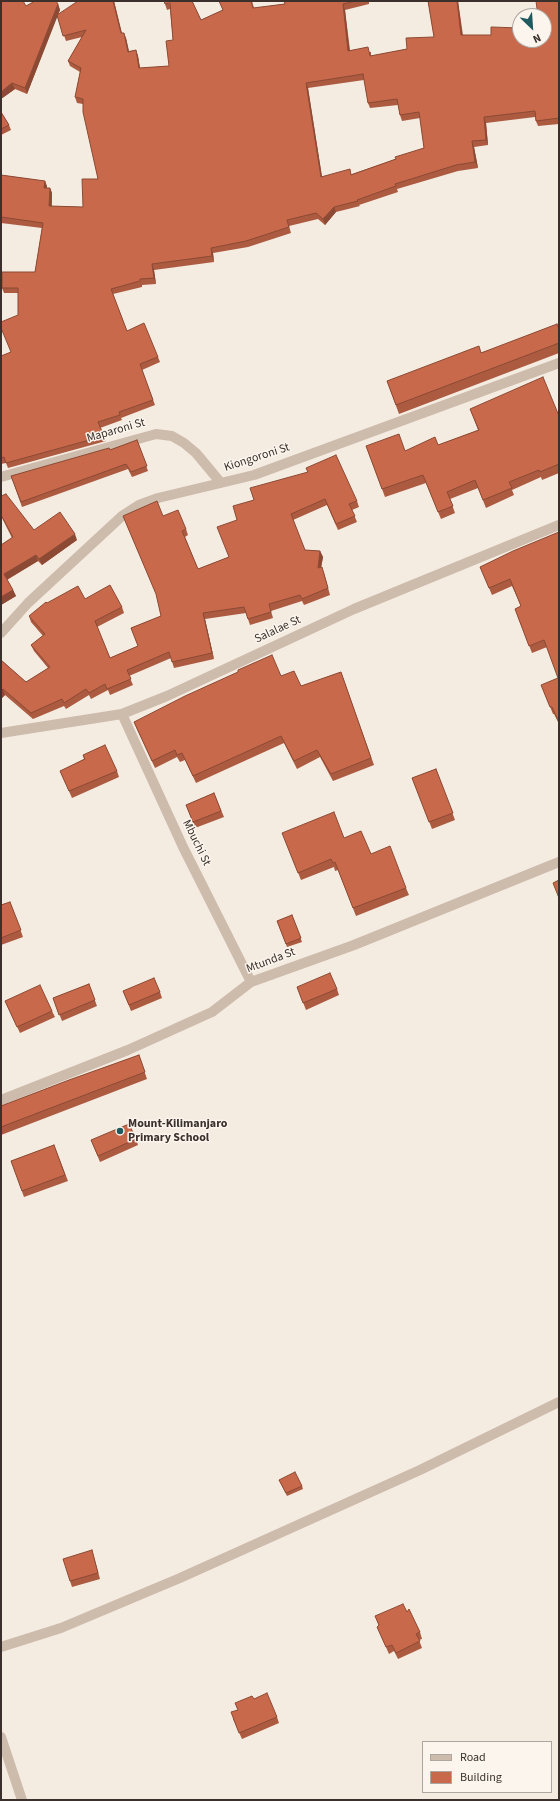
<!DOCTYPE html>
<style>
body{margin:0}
#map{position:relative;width:560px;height:1801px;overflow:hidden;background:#f4ebe1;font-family:"Source Sans 3",sans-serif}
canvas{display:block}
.frame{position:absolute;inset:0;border:2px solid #3b302b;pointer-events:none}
.legend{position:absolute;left:422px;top:1741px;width:130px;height:52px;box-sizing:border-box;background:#fbf5ee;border:1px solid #aea6a0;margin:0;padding:5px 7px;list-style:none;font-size:12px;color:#3b302b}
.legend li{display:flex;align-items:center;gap:8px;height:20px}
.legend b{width:20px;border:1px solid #aea6a0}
.north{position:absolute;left:512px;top:8px;width:40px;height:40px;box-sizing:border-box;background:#fbf5ee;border:1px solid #aea6a0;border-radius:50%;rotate:155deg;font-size:11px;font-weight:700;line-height:16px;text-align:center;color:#3b302b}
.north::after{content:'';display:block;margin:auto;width:14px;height:18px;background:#1f5a5e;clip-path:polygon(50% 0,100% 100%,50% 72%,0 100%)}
</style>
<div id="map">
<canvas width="560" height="1801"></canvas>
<div class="frame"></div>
<ul class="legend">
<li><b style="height:5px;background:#cdbbac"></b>Road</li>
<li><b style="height:11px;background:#c8694b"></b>Building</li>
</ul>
<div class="north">N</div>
</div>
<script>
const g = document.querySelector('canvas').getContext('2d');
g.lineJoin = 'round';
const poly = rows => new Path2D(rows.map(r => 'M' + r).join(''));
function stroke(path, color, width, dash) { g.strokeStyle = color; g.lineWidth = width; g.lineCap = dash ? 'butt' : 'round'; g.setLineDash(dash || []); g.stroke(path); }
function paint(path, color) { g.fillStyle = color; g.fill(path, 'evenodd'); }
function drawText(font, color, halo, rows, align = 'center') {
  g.font = font + ' "Source Sans 3",sans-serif'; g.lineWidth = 3; g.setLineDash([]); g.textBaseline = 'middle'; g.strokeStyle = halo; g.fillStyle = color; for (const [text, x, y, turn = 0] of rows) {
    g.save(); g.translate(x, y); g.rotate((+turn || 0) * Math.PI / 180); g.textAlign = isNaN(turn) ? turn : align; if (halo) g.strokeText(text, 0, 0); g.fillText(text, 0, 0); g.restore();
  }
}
stroke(poly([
 [1,477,156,434,172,436,184,443,196,453,221,483],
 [1,633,28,603,122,516,139,505,158,498,254,475,559,363],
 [122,714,183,847,251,982],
 [1,733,122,714,167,696,354,609,559,525],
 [1,1100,128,1050,212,1012,251,982,354,945,559,862],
 [1,1647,61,1628,180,1578,420,1470,559,1402],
 [1,1737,22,1800]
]), '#cdbbac', 10);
paint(poly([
 [114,1,122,33,126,38,129,51,136,50,138,56,140,68,169,66,173,40,170,9,167,10,165,4,192,1,201,20,223,10,219,1,252,1,254,8,285,4,284,1,369,1,369,4,345,10,350,50,371,52,371,56,407,49,434,37,428,1,458,1,463,35,544,40,559,1,559,124,538,126,536,121,535,117,486,123,488,145,474,147,478,168,458,171,397,189,398,192,359,205,360,206,336,212,325,225,318,219,289,226,291,233,248,247,213,253,214,262,154,270,156,284,142,285,142,287,113,294,127,331,158,357,160,362,142,370,155,405,121,418,122,420,100,428,106,441,8,468,6,463,1,464,1,356,11,352,18,315,18,293,4,293,2,288,35,272,42,228,1,223,1,175,45,181,47,188,50,188,52,193,52,206,83,207,98,179,83,104,77,103,75,97,80,72,70,66,68,61,82,37,66,41,57,16,27,94,15,89,1,99,26,6,58,4,60,10,58,14],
 [364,80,368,103,370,108,398,105,400,115,402,121,420,118,424,148,396,159,352,174,322,177,308,88],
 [1,112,9,125,11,130,1,135],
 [559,329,559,353,399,414,387,381],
 [470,409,559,416,559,473,542,480,541,477,512,490,514,495,486,508,478,488,450,499,455,513,441,519,426,483,385,497,366,446,405,451,438,445,478,430],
 [137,440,148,471,132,477,128,469,22,507,11,476,110,450],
 [306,468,357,501,359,507,352,510,357,522,338,530,327,505,293,520,305,550,320,551,323,557,321,567,324,573,330,595,304,605,302,601,271,611,273,618,250,625,246,613,205,619,214,659,174,668,171,658,129,676,133,685,110,695,108,690,91,699,89,695,66,709,64,706,33,719,5,695,1,699,1,660,26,682,48,668,34,651,31,645,43,636,31,622,29,616,47,603,85,599,122,607,124,613,97,627,110,658,138,646,131,628,161,616,157,596,123,516,163,516,186,529,188,535,185,537,198,569,229,557,237,520,254,500,308,473],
 [1,496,34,530,77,540,42,565,38,561,7,580,13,590,16,596,1,605,1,545,12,538,1,516],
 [559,532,559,724,554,714,553,714,544,692,558,678,547,647,532,653,515,609,521,606,512,586,492,595,480,567],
 [341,672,374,765,333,781,320,757,297,769,284,743,196,783,185,760,180,762,177,757,155,768,137,729,134,722,281,676,301,686],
 [83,755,117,771,119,777,72,798,60,771,84,759],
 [436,769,455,820,432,829,412,778],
 [214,793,224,817,195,828,186,805],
 [344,838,371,854,406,888,409,895,356,916,338,870,335,871,334,867,301,880,285,840],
 [10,902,23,937,1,945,1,905],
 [292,915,302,942,287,947,277,921],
 [89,984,97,1006,62,1021,53,998],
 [297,987,337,989,339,995,306,1010],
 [123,991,160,992,162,998,131,1011],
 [5,1001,52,1011,55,1017,20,1033],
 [139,1055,147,1079,1,1135,1,1106],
 [136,1139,138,1145,100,1162,91,1140],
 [54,1145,68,1181,24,1197,11,1161],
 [279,1480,302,1486,303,1489,287,1496],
 [92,1550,100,1579,72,1587,70,1581],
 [407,1612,420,1632,422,1639,419,1640,422,1648,398,1659,394,1651,389,1654,377,1627,379,1626,375,1616],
 [237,1710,277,1717,279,1723,242,1739,233,1719]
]), '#ac5a40');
paint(poly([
 [113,1,114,1,123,39,121,33],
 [457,1,458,1,463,41,461,35],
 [58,4,60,10,27,94,25,88],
 [343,4,345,10,350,56,348,51],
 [124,33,126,38,130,57,128,52],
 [136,50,138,56,141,74,139,68],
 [12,83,15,89,1,99,1,92],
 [306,83,308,88,323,183,321,177],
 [484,117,486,123,488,145,486,140],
 [472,141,474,147,478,168,475,162],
 [45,181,47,186,46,193,44,188],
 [50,188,52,193,51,212,49,206],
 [334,207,336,212,325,225,323,219],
 [211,248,213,253,214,262,212,256],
 [152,264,154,270,156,284,154,278],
 [75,534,77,540,42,565,39,559],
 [320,551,323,557,320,574,318,568],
 [36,555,38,561,6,580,4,574],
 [13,590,16,596,1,605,1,597],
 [203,613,205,619,214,659,212,653],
 [3,689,5,695,1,699,1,691]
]), '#8c4a34');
const building = poly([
 [1,1,23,1,26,6,35,1,56,1,58,4,25,88,12,83,1,92,1,1],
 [78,1,113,1,121,33,124,33,128,52,136,50,139,68,169,66,166,41,173,40,170,3,165,4,164,1,192,1,201,20,223,10,219,1,251,1,253,8,285,4,284,1,356,1,343,4,348,51,368,47,370,56,407,49,406,38,434,37,428,1,457,1,461,35,491,35,491,27,520,28,520,40,544,40,544,16,538,16,536,1,559,1,559,118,536,121,535,111,484,117,486,140,472,141,475,162,456,165,395,184,396,186,357,200,358,201,334,207,323,219,316,213,287,220,289,227,246,241,211,248,212,256,152,264,154,278,140,279,140,281,111,289,127,331,144,323,158,357,140,364,153,400,119,412,120,415,98,422,104,436,6,463,4,457,1,458,1,356,11,352,1,328,1,322,18,315,18,288,2,288,2,272,35,272,43,223,1,217,1,175,45,181,44,188,50,188,49,206,83,207,82,179,98,179,83,112,83,99,75,97,81,68,68,61,86,30,63,36,57,15,78,1],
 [363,74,368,103,397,99,400,115,419,112,424,148,395,157,396,159,351,175,350,169,321,177,306,83,363,74],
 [1,112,9,125,1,129,1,112],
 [557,324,559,329,559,343,396,405,387,381,479,346,481,353,557,324],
 [543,377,559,416,559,464,540,472,539,470,509,482,512,488,483,500,475,480,447,492,453,506,438,512,423,475,382,489,366,446,399,434,405,451,435,437,438,445,479,430,470,409,543,377],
 [137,440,147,466,131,472,126,464,21,502,11,476,109,448,110,450,137,440],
 [336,455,357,501,349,504,355,516,336,524,325,499,291,514,305,550,320,551,318,568,322,567,328,588,302,599,300,595,269,604,271,612,248,619,244,607,203,613,212,653,172,662,169,652,127,670,131,679,107,689,105,684,89,693,86,689,64,703,62,699,31,713,3,689,1,691,1,660,26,682,50,667,31,645,45,634,29,616,46,602,47,603,78,586,85,599,110,585,122,607,95,621,110,658,138,646,131,628,161,616,156,594,123,516,157,501,163,516,178,510,186,529,182,531,198,569,229,557,217,527,237,520,233,506,254,500,250,488,308,472,306,468,336,455],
 [6,494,34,530,60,512,75,534,39,559,36,555,4,574,13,590,1,597,1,545,13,537,1,515,1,496,6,494],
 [559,532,559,722,552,707,550,707,541,685,558,678,544,640,529,646,515,609,521,606,510,579,489,588,480,567,513,551,559,532],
 [272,655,281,676,294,671,301,686,341,672,371,758,331,774,317,750,294,761,281,736,193,776,182,753,177,755,175,750,152,761,134,722,185,696,238,672,238,670,272,655],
 [105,745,117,771,69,791,60,771,85,759,83,755,105,745],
 [436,769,453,813,429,822,412,778,436,769],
 [214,793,221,811,193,822,186,805,214,793],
 [334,812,344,838,361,831,371,854,390,846,406,888,353,908,335,862,333,863,331,859,298,873,282,833,334,812],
 [559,880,559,898,553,883,559,880],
 [10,902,21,930,1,938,1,905,10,902],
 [292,915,301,938,286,944,277,921,292,915],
 [330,973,337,989,303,1003,297,987,330,973],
 [154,978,160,992,129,1005,123,991,154,978],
 [89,984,95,1000,59,1015,53,998,89,984],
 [40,985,52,1011,17,1027,5,1001,40,985],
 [139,1055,145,1072,1,1127,1,1106,69,1080,139,1055],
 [129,1124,136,1139,98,1156,91,1140,129,1124],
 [54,1145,65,1175,22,1191,11,1161,54,1145],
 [295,1472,302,1486,286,1493,279,1480,295,1472],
 [92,1550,98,1573,70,1581,63,1559,92,1550],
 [403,1604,407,1612,409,1609,420,1632,416,1634,420,1641,396,1653,392,1645,386,1647,377,1627,379,1625,375,1616,403,1604],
 [267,1693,277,1717,239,1733,231,1712,238,1710,235,1703,252,1696,254,1699,267,1693]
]);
paint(building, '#c8694b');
stroke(building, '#8c4a34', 1);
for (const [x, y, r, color] of [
 [120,1131,4,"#1f5a5e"]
]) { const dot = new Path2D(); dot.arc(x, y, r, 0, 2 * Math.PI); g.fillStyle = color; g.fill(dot); stroke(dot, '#fbf5ee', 1.5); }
drawText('12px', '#3b302b', '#fbf5ee', [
 ["Maparoni St",116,431,-16],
 ["Kiongoroni St",257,458,-18],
 ["Salalae St",278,630,-25],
 ["Mbuchi St",196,843,64],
 ["Mtunda St",271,961,-21]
]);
drawText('bold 12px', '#3b302b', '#fbf5ee', [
 ["Mount-Kilimanjaro",128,1124],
 ["Primary School",128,1138]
], 'left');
</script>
